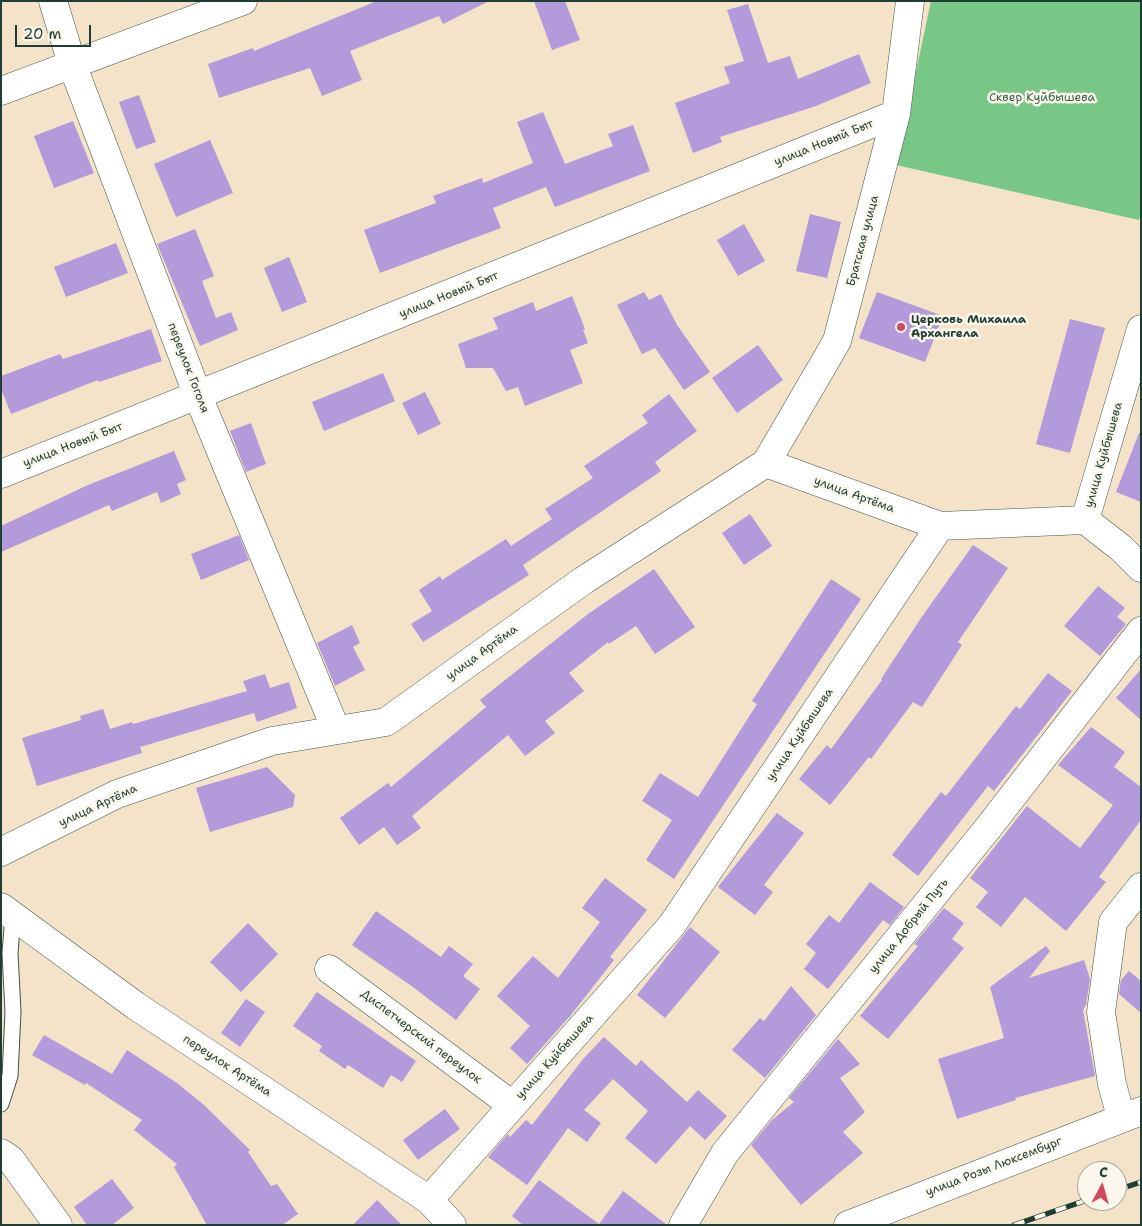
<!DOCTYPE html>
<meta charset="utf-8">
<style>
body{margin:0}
#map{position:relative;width:1142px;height:1226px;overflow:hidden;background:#f4e2c9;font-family:"Shantell Sans",sans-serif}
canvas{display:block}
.frame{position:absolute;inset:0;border:2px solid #1f3d34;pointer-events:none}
.north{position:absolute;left:1077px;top:1161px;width:50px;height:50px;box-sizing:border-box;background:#fbf7ec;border:1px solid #a3ada2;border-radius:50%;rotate:6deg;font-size:14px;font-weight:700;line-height:20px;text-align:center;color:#1f3d34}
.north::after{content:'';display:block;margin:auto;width:18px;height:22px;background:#d1495b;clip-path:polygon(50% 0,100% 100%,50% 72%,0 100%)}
.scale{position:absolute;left:15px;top:25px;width:76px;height:22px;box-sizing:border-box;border:2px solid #1f3d34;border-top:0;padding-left:6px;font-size:15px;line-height:18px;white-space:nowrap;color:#1f3d34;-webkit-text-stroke:4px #fbf7ec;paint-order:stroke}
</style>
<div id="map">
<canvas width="1142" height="1226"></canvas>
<div class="frame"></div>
<div class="north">С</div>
<div class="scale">20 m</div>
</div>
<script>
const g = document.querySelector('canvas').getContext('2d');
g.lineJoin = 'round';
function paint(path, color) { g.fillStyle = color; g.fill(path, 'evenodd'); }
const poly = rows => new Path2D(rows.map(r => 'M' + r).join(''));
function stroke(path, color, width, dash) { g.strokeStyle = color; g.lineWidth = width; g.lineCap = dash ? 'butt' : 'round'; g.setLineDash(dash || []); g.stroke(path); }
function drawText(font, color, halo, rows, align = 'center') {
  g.font = font + ' "Shantell Sans",sans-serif'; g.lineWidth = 5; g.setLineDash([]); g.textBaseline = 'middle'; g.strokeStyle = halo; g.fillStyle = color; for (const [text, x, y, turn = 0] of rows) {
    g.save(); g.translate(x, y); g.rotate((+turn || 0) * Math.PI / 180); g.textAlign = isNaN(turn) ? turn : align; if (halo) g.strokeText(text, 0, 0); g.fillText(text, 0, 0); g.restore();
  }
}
paint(poly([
 [931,1,1141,1,1141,214,1139,220,896,165]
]), '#79c787');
paint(poly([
 [377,1,489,1,443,24,439,16,350,51,362,80,322,96,310,68,219,98,208,64,253,48,254,51],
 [534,1,565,1,580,40,552,50],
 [748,4,768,63,790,56,798,79,859,54,871,83,816,106,720,137,722,142,693,153,675,103,730,83,724,67,744,61,727,10],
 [139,95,156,142,136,149,119,102],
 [543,112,565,164,613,146,608,134,633,125,650,171,555,207,546,187,493,208,501,228,380,273,364,230,436,203,433,196,482,178,483,183,533,163,517,122],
 [73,121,94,173,54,188,34,136],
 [210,140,233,193,176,217,154,164],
 [810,214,841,222,827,278,796,271],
 [744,224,765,261,738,276,717,240],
 [195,229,214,276,202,281,216,318,231,312,238,330,200,346,157,244],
 [116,243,128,273,66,297,54,267],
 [289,257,307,302,282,312,264,268],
 [644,292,649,300,661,294,677,325,710,372,684,390,655,348,642,354,617,305],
 [877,292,943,316,925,362,859,338],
 [572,296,585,329,583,330,588,343,570,350,583,383,525,406,518,387,506,391,493,368,466,368,458,344,498,329,493,318,533,302,536,311],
 [1070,319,1105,328,1070,453,1036,444],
 [151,329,162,361,99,382,98,380,11,414,1,389,1,376,60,354,63,359],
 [758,345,783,380,737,413,712,378],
 [383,373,395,401,324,431,312,402],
 [425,392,441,424,418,435,402,403],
 [669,394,697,431,655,462,661,471,523,565,529,575,423,642,411,624,432,611,419,590,440,576,442,580,506,539,511,546,552,519,545,509,593,478,584,466,648,423,642,415],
 [251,423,266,464,246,472,230,431],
 [1139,433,1141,433,1141,502,1116,492],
 [174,451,186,480,177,484,181,494,161,503,157,492,112,511,109,505,1,552,1,526,88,485],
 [750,514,772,546,744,565,722,533],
 [239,535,249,560,201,580,191,554],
 [973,545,1008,568,958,642,962,645,922,707,913,702,871,759,869,757,830,805,799,779,827,745,831,749,882,680,881,679,921,618],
 [654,569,695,627,655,654,636,626,609,644,608,642,569,673,584,691,545,721,555,733,525,756,508,735,412,816,421,828,397,845,384,827,359,845,340,818,388,783,391,787,486,707,480,700,588,614],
 [831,579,861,599,674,879,646,860,672,820,642,801,660,773,698,797,757,704,752,701],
 [1098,586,1125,608,1117,617,1126,624,1100,656,1064,626],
 [352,625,360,643,353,647,365,670,335,686,317,643],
 [1141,669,1141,720,1116,698],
 [1048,673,1072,691,994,791,988,786,918,876,892,855,941,792,946,796,1016,706,1020,709],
 [265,674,270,688,289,682,297,708,257,722,254,713,140,747,142,753,37,786,22,738,81,720,80,716,103,709,110,729,132,722,133,724,247,691,243,681],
 [1091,727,1125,752,1114,767,1141,787,1141,820,1099,877,1106,882,1066,931,1025,897,1001,927,976,907,988,892,970,878,1027,806,1080,848,1113,805,1058,765],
 [267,767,295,795,293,807,210,832,196,788],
 [777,813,804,833,764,885,773,892,755,915,718,887],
 [605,878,647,910,610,957,614,960,571,1015,527,1064,510,1048,530,1026,497,996,533,956,558,978,600,922,582,908],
 [870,882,904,907,890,925,883,920,828,989,804,969,816,953,806,944,829,915,839,923],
 [944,908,964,923,952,939,964,948,888,1039,860,1016,918,946,914,944],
 [376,911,441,957,449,946,473,964,463,976,480,989,456,1020,413,987,352,945],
 [248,923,278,954,241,992,210,962],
 [690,927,720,952,665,1018,637,995],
 [1046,946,1050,951,1029,978,1084,960,1090,979,1086,1005,1083,1010,1095,1076,1015,1098,1016,1100,957,1119,938,1059,1004,1038,990,987],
 [1129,971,1141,981,1141,1013,1119,994,1121,980],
 [791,986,816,1015,765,1078,732,1050,760,1018,764,1021],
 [317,992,416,1061,402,1082,391,1075,383,1088,348,1065,345,1069,319,1051,322,1046,293,1026],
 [246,999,265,1012,240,1047,221,1033],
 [44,1035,112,1074,127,1050,177,1083,204,1105,250,1150,248,1152,271,1186,277,1184,298,1214,282,1225,207,1225,174,1167,177,1164,134,1130,142,1120,86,1083,85,1085,32,1055],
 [604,1037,636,1066,641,1060,687,1102,698,1090,727,1116,705,1140,690,1126,656,1164,625,1138,648,1111,613,1079,584,1110,601,1123,587,1142,568,1128,527,1185,488,1157,508,1134,510,1137,526,1120,532,1125,583,1059],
 [838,1039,860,1064,840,1078,865,1112,843,1132,863,1153,801,1205,751,1145,772,1120,794,1102,789,1098],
 [445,1109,460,1129,418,1160,403,1140],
 [112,1179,134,1208,112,1225,87,1225,74,1207],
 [539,1180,599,1224,623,1191,667,1225,523,1225,512,1216],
 [377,1200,402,1225,353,1225]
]), '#b39adb');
const service = poly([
 [1,1104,10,1076,13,1012,10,953,13,915]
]);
const minor = poly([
 [53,1,72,64,198,396,336,730],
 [1,91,243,1],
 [766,463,837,341,896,114,910,1],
 [1,474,896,114],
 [1085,520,1121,548,1141,568],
 [1,852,117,794,272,741,386,722,584,580,766,463,940,526],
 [329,969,512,1105],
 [1121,1117,1112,1084,1101,1012,1113,922,1141,887],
 [1,1153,11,1160,58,1225],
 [429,1200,672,925,940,526,1085,520,1141,329],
 [683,1225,725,1153,988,828,1141,631]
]);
const tertiary = poly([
 [1,907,136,1006,429,1200,452,1225],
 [848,1225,1141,1111]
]);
stroke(service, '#3f564a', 17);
stroke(minor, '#3f564a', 29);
stroke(tertiary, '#3f564a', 29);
stroke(service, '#fff', 15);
stroke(minor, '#fff', 28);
stroke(tertiary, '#fff', 28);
const rail = poly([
 [1117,1190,1141,1182],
 [1014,1225,1087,1200]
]);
stroke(rail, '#1f3d34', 5.5);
stroke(rail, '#fbf7ec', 4, [11]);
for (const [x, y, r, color] of [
 [901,327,5,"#d1495b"]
]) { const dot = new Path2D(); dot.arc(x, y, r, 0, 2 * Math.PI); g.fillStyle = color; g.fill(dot); stroke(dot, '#fbf7ec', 2); }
drawText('12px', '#366049', '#fbf7ec', [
 ["Сквер Куйбышева",1042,98]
]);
drawText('12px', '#1f3d34', '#fbf7ec', [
 ["улица Новый Быт",824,143,-22],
 ["Братская улица",863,241,-75],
 ["улица Новый Быт",449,295,-22],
 ["переулок Гоголя",188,368,69],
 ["улица Новый Быт",73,445,-21],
 ["улица Куйбышева",1104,455,-74],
 ["улица Артёма",854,495,20],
 ["улица Артёма",482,653,-36],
 ["улица Куйбышева",800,735,-56],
 ["улица Артёма",98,806,-25],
 ["улица Добрый Путь",909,926,-51],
 ["Диспетчерский переулок",421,1037,37],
 ["улица Куйбышева",555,1057,-48],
 ["переулок Артёма",227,1066,33],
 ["улица Розы Люксембург",994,1167,-21]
]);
drawText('bold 12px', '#1f3d34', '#fbf7ec', [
 ["Церковь Михаила",911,320],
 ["Архангела",911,334]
], 'left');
</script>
